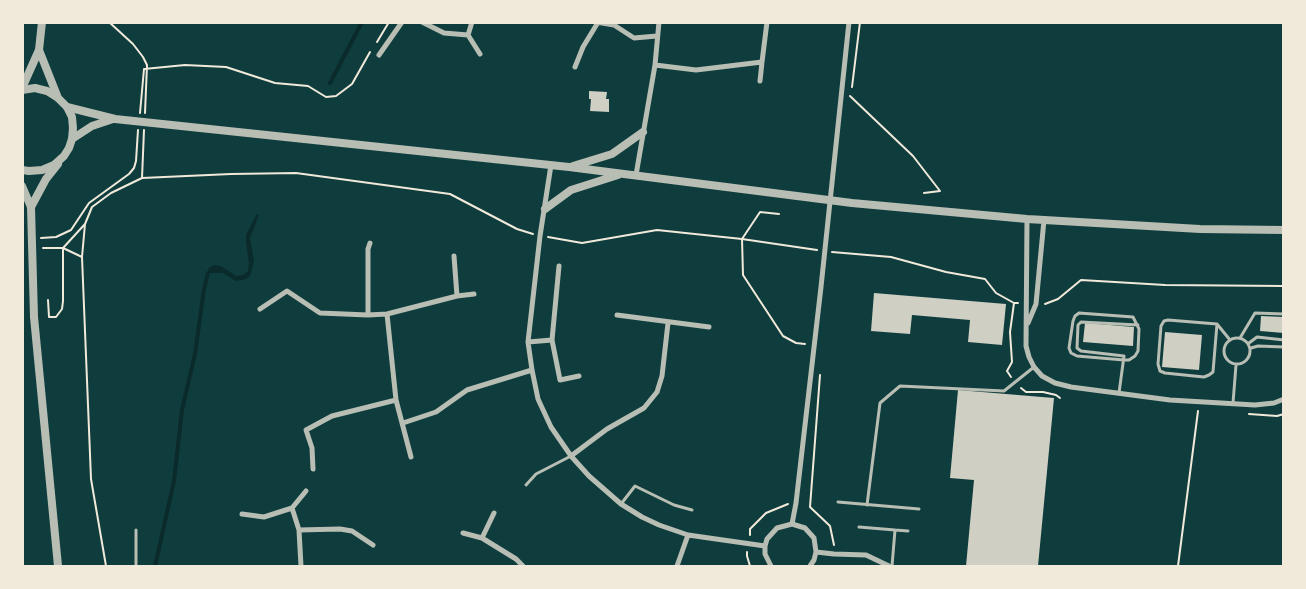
<!DOCTYPE html>
<style>
body{margin:0}
#map{position:relative;width:1306px;height:589px;overflow:hidden;background:#0f3d3e;font-family:"DejaVu Sans",sans-serif}
canvas{display:block}
.frame{position:absolute;inset:0;border:24px solid #f1e9da;pointer-events:none}
</style>
<div id="map">
<canvas width="1306" height="589"></canvas>
<div class="frame"></div>
</div>
<script>
const g = document.querySelector('canvas').getContext('2d');
g.lineJoin = 'round';
function paint(path, color) { g.fillStyle = color; g.fill(path, 'evenodd'); }
const poly = rows => new Path2D(rows.map(r => 'M' + r).join(''));
function stroke(path, color, width, dash) { g.strokeStyle = color; g.lineWidth = width; g.lineCap = dash ? 'butt' : 'round'; g.setLineDash(dash || []); g.stroke(path); }
paint(poly([
 [257,214,259,215,250,238,254,261,250,276,246,279,236,281,223,273,208,273,209,268,214,265,221,266,236,276,243,275,248,271,249,264,246,242,246,235]
]), '#0a2a2b');
stroke(poly([
 [330,83,362,22],
 [155,566,174,481,182,410,195,354,204,289,208,273]
]), '#0a2a2b', 4);
paint(poly([
 [589,91,607,92,606,99,609,99,609,112,590,111,591,99,589,99],
 [874,293,1006,304,1002,345,968,342,970,320,912,315,910,334,871,331],
 [1261,316,1284,317,1284,333,1260,331],
 [1085,323,1134,327,1133,346,1083,342],
 [1165,332,1202,335,1199,370,1162,367],
 [958,390,1054,398,1038,566,966,566,974,480,950,478]
]), '#cfcfc3');
stroke(poly([
 [109,22,133,44,143,57,147,65,145,113],
 [377,42,389,22],
 [852,87,860,22],
 [850,96,913,156,940,191,924,193],
 [140,113,144,69,185,65,226,67,275,83,308,86,326,97,336,96,352,84,370,52],
 [142,178,144,130],
 [779,214,760,212,742,239,743,275,783,336,796,343,805,344],
 [548,237,582,243,657,230,742,239,817,250],
 [41,238,56,237,71,230,89,203,129,174,134,168,136,161,138,130],
 [43,248,63,248,85,224],
 [832,252,891,257,946,272,985,279,996,293,1014,303,1018,303],
 [48,300,49,317,56,317,62,309,63,301,63,248,82,257],
 [1045,304,1058,299,1081,280,1165,285,1284,286],
 [820,375,810,507,830,526,834,545],
 [1011,377,1007,371,1012,362,1010,332,1014,303],
 [1021,388,1026,392,1043,392,1056,395,1060,398],
 [1249,414,1277,416,1284,414],
 [750,535,750,529,766,513,788,504],
 [747,552,747,556,750,566],
 [106,566,91,479,82,257,85,224,92,207,111,193,142,178,231,174,296,173,450,194,517,229,533,234],
 [1178,566,1198,411]
]), '#f1e9da', 2);
stroke(poly([
 [1079,313,1133,317,1139,329,1138,351,1135,356,1129,360,1124,360,1077,356,1071,353,1069,348,1073,321,1075,316,1079,313],
 [1217,324,1213,372,1209,375,1204,377,1194,376,1165,373,1160,371,1158,364,1161,326,1164,321,1168,320,1217,324,1230,340],
 '1224 351a13 13 0 1 1 26 0a13 13 0 1 1-26 0Z',
 [1240,338,1255,313,1284,314],
 [1249,343,1257,337,1284,340],
 [1251,348,1258,346,1284,347],
 [1119,393,1124,356,1081,351,1077,348,1078,325,1081,322,1138,325],
 [1233,403,1236,365],
 [526,485,536,474,571,456],
 [838,502,919,509],
 [621,504,635,486,674,505,692,510],
 [867,505,880,403,900,386,1004,391,1034,367],
 [859,527,895,530,892,566],
 [895,530,908,531],
 [136,566,136,530]
]), '#b8beb3', 3);
stroke(poly([
 [422,22,444,33,468,35],
 [472,22,468,35,480,54],
 [596,22,614,25,634,38,657,36],
 [379,55,402,22],
 [762,62,767,22],
 [655,65,696,70,762,62,760,81],
 [575,67,583,47,597,24],
 [551,165,540,236,528,342,532,370,538,399,551,427,571,456,589,476,621,504,642,517,659,525,688,535,765,546],
 [636,175,655,65,659,22],
 [1027,219,1026,346,1029,357,1034,367,1042,376,1055,383,1071,387,1170,400,1255,405,1274,403,1284,399],
 [454,256,457,296],
 [260,309,287,291,320,313,368,315,387,314,457,296,474,294],
 [387,314,396,400,411,457],
 [368,315,368,249,370,243],
 [617,315,709,327],
 [1028,323,1036,304,1044,220],
 [552,340,560,380,579,376],
 [528,342,552,340,559,266],
 [403,423,436,412,467,390,532,370],
 [571,456,607,429,644,408,657,392,662,376,668,323],
 [313,469,312,448,306,430,332,416,396,400],
 [242,514,264,517,292,508],
 [792,524,796,503,821,287,849,22],
 [299,530,340,529,352,531,373,545],
 [463,533,482,538,516,559,523,566],
 [482,538,494,513],
 [816,552,834,554,866,555,889,566],
 [301,566,299,530,292,508,306,491],
 [677,566,688,535],
 [771,566,765,554,765,546,767,539,777,528,792,524,805,528,814,538,816,552,814,560,810,566]
]), '#b8beb3', 5);
stroke(poly([
 [39,50,58,98],
 [22,88,39,50,42,22],
 [22,90,35,88,47,91,58,98,67,107,72,117,73,128,72,139,69,148,64,156,54,165,42,170,29,171,22,170],
 [67,107,115,119,569,167,852,203,1027,219,1200,229,1284,230],
 [72,139,92,126,113,119],
 [573,166,612,154,643,132],
 [22,186,31,207,34,317,58,566],
 [31,207,46,179,58,164],
 [545,209,571,190,618,175]
]), '#b8beb3', 8);
</script>
